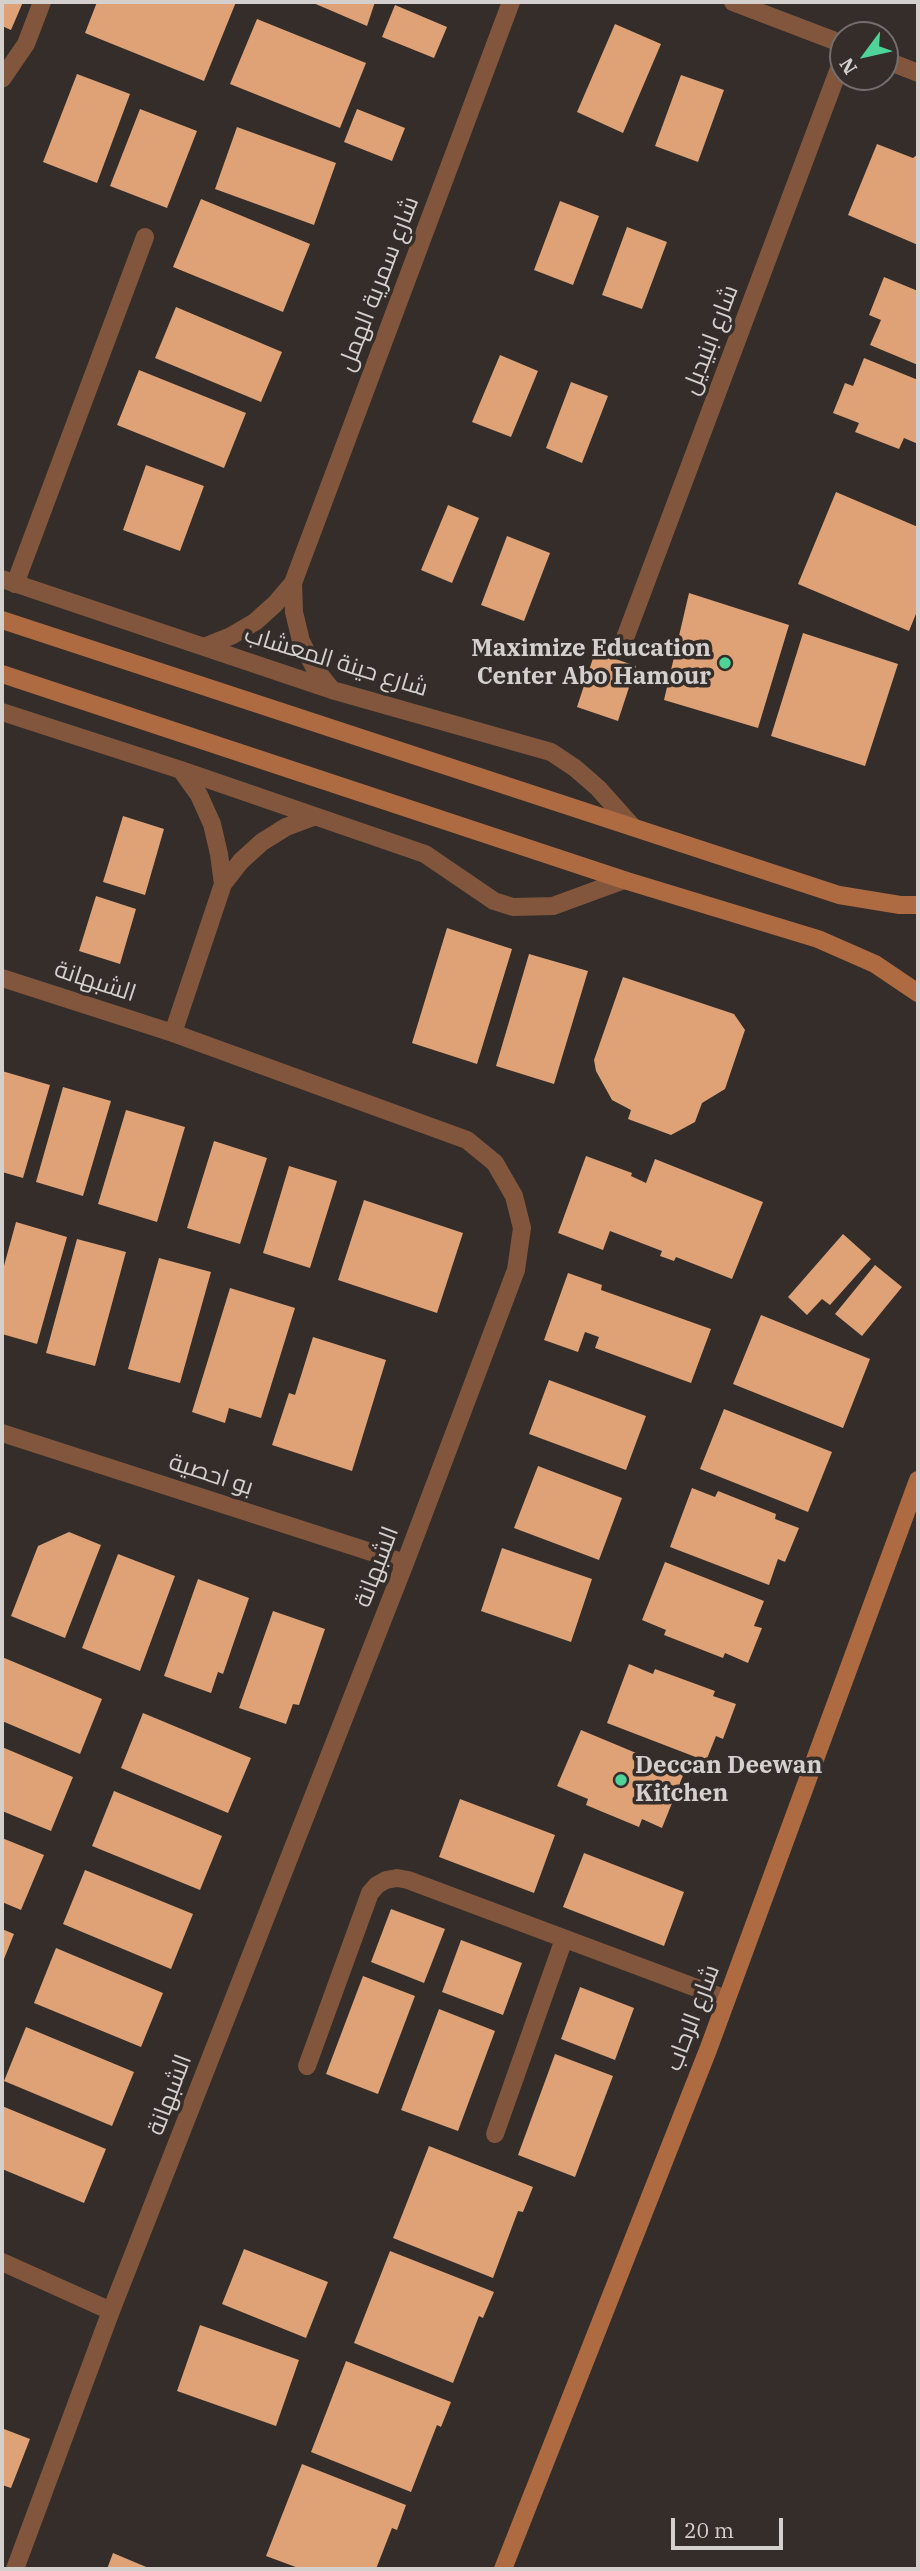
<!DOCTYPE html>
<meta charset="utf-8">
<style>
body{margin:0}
#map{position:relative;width:920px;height:2571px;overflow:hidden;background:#342d2a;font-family:"IBM Plex Serif",serif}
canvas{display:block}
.frame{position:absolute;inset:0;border:4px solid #d4d0ce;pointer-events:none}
.north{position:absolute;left:829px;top:21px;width:70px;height:70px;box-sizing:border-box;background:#342d2a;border:2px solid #746e6c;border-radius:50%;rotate:237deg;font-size:19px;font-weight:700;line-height:28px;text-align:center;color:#d4d0ce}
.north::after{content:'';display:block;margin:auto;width:24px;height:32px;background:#4ed399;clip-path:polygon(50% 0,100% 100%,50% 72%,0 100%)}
.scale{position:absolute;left:671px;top:2518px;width:112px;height:32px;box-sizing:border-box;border:4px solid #d4d0ce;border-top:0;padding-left:9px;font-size:21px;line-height:24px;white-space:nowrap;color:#d4d0ce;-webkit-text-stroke:5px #342d2a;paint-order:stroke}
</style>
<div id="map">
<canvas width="920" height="2571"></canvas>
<div class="frame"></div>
<div class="north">N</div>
<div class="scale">20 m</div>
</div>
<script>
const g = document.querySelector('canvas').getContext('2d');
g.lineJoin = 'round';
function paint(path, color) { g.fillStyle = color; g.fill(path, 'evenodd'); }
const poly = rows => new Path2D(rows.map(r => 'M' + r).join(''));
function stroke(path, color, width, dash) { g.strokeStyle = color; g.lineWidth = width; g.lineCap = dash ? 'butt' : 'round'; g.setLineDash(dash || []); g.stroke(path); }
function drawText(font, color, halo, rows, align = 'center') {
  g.font = font + ' "IBM Plex Serif",Cairo,serif'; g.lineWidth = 7; g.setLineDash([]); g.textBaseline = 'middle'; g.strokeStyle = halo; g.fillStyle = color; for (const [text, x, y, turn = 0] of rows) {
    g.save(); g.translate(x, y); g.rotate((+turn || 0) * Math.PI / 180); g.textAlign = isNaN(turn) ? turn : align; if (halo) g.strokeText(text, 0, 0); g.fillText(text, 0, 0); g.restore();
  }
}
paint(poly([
 [2,2,23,2,11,30,2,26],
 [97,2,236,2,204,81,85,33],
 [311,2,375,2,367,26],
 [395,5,447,27,434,58,382,37],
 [257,19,366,63,340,128,230,84],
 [615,24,661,44,623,133,577,112],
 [77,74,130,94,97,183,43,162],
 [681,75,724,90,698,162,655,146],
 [140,109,197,131,167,208,110,186],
 [357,109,405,128,392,161,344,142],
 [237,127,336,163,314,225,215,189],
 [877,144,913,158,918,154,918,245,848,215],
 [201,199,310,244,283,312,173,267],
 [560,201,599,216,573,285,534,270],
 [627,227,667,242,642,309,602,295],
 [884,277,918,291,918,365,870,345,881,320,869,315],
 [176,307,282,352,261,402,155,358],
 [500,355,538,371,511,437,472,422],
 [864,358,918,380,918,444,904,438,899,449,855,432,859,423,833,413,845,383,853,386],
 [139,370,246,413,224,468,117,425],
 [571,382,608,396,582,463,546,448],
 [146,465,204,486,180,551,123,530],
 [836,492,918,527,918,609,909,631,798,584],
 [448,505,479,518,452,583,421,570],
 [507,536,550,553,524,621,481,605],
 [689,593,789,625,758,728,664,700],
 [803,633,898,664,865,766,771,736],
 [595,652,636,666,618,721,577,707],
 [123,816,164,829,145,895,103,882],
 [96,896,136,909,120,964,79,951],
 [447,928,512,949,477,1064,412,1043],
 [529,954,588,971,554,1084,496,1066],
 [623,977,734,1014,745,1030,725,1089,702,1103,695,1122,671,1135,628,1119,631,1110,612,1100,596,1071,594,1060],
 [2,1071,50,1085,23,1178,2,1172],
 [63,1087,111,1101,83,1196,36,1182],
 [126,1110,185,1127,157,1222,98,1204],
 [214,1141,267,1158,240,1244,187,1228],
 [586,1156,632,1173,631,1176,646,1183,655,1159,763,1202,732,1279,676,1257,674,1261,660,1256,662,1251,610,1231,603,1250,558,1233],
 [289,1166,337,1181,310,1268,263,1253],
 [364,1200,463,1233,437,1313,338,1280],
 [16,1222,67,1237,37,1344,2,1334,2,1273],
 [843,1234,871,1259,830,1305,822,1299,807,1315,788,1297],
 [77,1239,126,1252,95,1366,46,1353],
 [159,1258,211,1272,180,1383,128,1369],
 [875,1265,902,1287,862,1336,835,1314],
 [568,1273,602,1285,601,1290,711,1329,691,1383,595,1348,599,1337,585,1332,578,1352,544,1340],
 [230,1288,295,1308,261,1418,229,1408,225,1423,192,1412],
 [761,1315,870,1359,843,1428,733,1384],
 [313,1337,386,1360,352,1471,272,1445,289,1393,295,1395],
 [549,1380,646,1416,626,1470,529,1434],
 [724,1409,832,1452,808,1512,700,1469],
 [538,1466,622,1498,599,1560,514,1528],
 [692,1488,715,1497,718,1491,776,1514,775,1519,799,1528,785,1562,778,1559,769,1585,670,1547],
 [69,1532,101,1545,65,1638,11,1616,38,1546],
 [502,1548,592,1579,571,1642,481,1611],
 [118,1554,175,1576,140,1671,82,1648],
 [665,1562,764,1601,754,1626,762,1628,748,1663,725,1653,723,1658,664,1635,666,1630,642,1620],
 [198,1579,249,1598,223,1674,218,1672,211,1693,164,1676],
 [273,1611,325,1629,299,1705,293,1704,286,1724,239,1708],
 [2,1657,102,1699,80,1754,2,1721],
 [629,1664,653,1674,655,1669,715,1691,713,1696,736,1704,723,1739,716,1736,706,1761,607,1723],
 [143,1713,251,1758,228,1813,121,1768],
 [581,1730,684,1773,662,1828,642,1819,639,1827,586,1805,588,1799,557,1786],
 [2,1747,73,1777,51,1831,2,1811],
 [114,1791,222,1836,200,1890,92,1846],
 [460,1799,555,1835,534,1893,439,1857],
 [2,1838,44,1855,21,1910,2,1902],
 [584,1853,684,1892,664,1946,563,1907],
 [85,1870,193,1914,171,1969,63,1924],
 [391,1909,445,1929,424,1983,371,1962],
 [2,1929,14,1934,2,1964],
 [461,1940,522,1963,503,2015,442,1992],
 [56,1948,163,1993,141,2047,34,2003],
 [363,1976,415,1996,378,2094,326,2074],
 [580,1987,634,2008,615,2060,561,2039],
 [439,2009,495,2031,458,2131,401,2110],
 [26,2027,134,2072,112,2126,4,2081],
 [555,2054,613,2076,575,2177,518,2155],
 [2,2106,106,2149,84,2203,2,2169],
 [429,2146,533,2187,523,2212,518,2211,493,2278,393,2238],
 [244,2249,328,2282,306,2338,222,2304],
 [390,2251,494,2292,483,2318,479,2316,453,2383,354,2343],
 [200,2325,299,2360,276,2426,177,2391],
 [346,2361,451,2402,441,2427,437,2425,411,2492,311,2452],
 [4,2429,30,2439,11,2488,2,2485,2,2434],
 [302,2464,406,2505,397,2530,392,2528,376,2569,301,2569,266,2556],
 [113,2553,151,2569,107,2569]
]), '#dea276');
stroke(poly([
 [15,584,145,237],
 [307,2066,370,1893,377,1885,386,1880,397,1878,408,1880,726,1999],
 [495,2134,564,1939]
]), '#81563d', 18);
stroke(poly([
 [733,2,843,44],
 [885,60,918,73],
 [2,79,26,44,42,2],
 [2,579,332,690,551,752,575,768,598,788,632,826],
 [293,583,294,612,301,641,314,667,332,690],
 [625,638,843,58],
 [206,646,231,636,255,622,275,604,293,583,511,2],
 [2,712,181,770,425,854,494,901,513,907,553,906,624,880],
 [181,770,199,795,212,824,219,854,223,884],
 [2,978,173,1033,467,1140,495,1163,514,1196,522,1228,516,1270,405,1563,111,2311,15,2569],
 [173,1033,223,884,241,861,262,842,286,827,313,817],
 [2,1433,405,1563],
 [2,2262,111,2311]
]), '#81563d', 18);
stroke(poly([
 [2,620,839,895,900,905,918,905],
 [2,674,624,880,818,939,875,964,918,993],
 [503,2569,708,2050,918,1480]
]), '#ae6a41', 18);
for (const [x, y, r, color] of [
 [725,663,7,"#4ed399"],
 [621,1780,7,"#4ed399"]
]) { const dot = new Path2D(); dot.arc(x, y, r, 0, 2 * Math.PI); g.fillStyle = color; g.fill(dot); stroke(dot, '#342d2a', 2.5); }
drawText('24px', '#d4d0ce', '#342d2a', [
 ["شارع سمرية الهمل",379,284,-69],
 ["شارع ابنيديل",711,340,-69],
 ["شارع حينة المعشاب",336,662,17],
 ["الشبهانة",95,982,18],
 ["بو احصية",211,1475,18],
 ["الشبهانة",377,1567,-69],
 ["شارع الرحاب",693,2018,-69],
 ["الشبهانة",170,2095,-69]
]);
drawText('bold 24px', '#d4d0ce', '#342d2a', [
 ["Maximize Education",711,649],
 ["Center Abo Hamour",711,677],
 ["Deccan Deewan",635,1766,"left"],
 ["Kitchen",635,1794,"left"]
], 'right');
</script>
